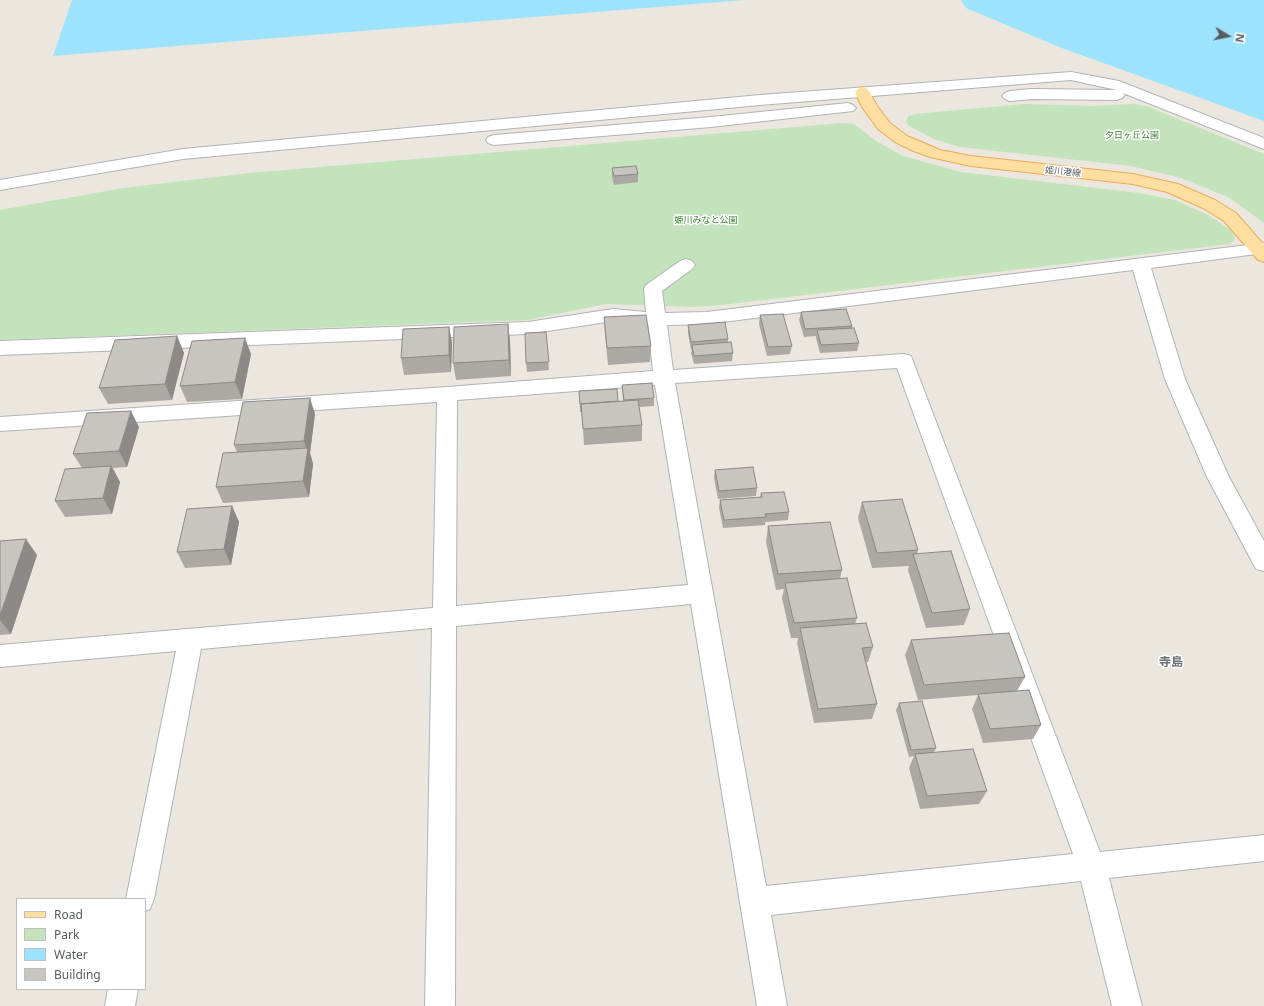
<!DOCTYPE html>
<meta charset="utf-8">
<style>
body{margin:0}
#map{position:relative;width:1264px;height:1006px;overflow:hidden;background:#ebe7df;font-family:"Noto Sans",sans-serif}
canvas{display:block}
.legend{position:absolute;left:16px;top:898px;width:130px;height:92px;box-sizing:border-box;background:#fff;border:1px solid #bcbebf;margin:0;padding:5px 7px;list-style:none;font-size:12px;color:#585d60}
.legend li{display:flex;align-items:center;gap:8px;height:20px}
.legend b{width:20px;border:1px solid #bcbebf}
.north{position:absolute;left:1208px;top:16px;width:40px;height:40px;-webkit-text-stroke:3px #fff;paint-order:stroke;rotate:100deg;font-size:11px;font-weight:700;line-height:16px;text-align:center;color:#585d60}
.north::after{content:'';display:block;margin:auto;width:14px;height:18px;background:#585d60;clip-path:polygon(50% 0,100% 100%,50% 72%,0 100%)}
</style>
<div id="map">
<canvas width="1264" height="1006"></canvas>
<ul class="legend">
<li><b style="height:5px;background:#fddfa2"></b>Road</li>
<li><b style="height:11px;background:#c2e3bb"></b>Park</li>
<li><b style="height:11px;background:#9de3fd"></b>Water</li>
<li><b style="height:11px;background:#c8c4bf"></b>Building</li>
</ul>
<div class="north">N</div>
</div>
<script>
const g = document.querySelector('canvas').getContext('2d');
g.lineJoin = 'round';
function paint(path, color) { g.fillStyle = color; g.fill(path, 'evenodd'); }
const poly = rows => new Path2D(rows.map(r => 'M' + r).join(''));
function stroke(path, color, width, dash) { g.strokeStyle = color; g.lineWidth = width; g.lineCap = dash ? 'butt' : 'round'; g.setLineDash(dash || []); g.stroke(path); }
function drawText(font, color, halo, rows, align = 'center') {
  g.font = font + ' "Noto Sans","Noto Sans JP",sans-serif'; g.lineWidth = 3; g.setLineDash([]); g.textBaseline = 'middle'; g.strokeStyle = halo; g.fillStyle = color; for (const [text, x, y, turn = 0] of rows) {
    g.save(); g.translate(x, y); g.rotate((+turn || 0) * Math.PI / 180); g.textAlign = isNaN(turn) ? turn : align; if (halo) g.strokeText(text, 0, 0); g.fillText(text, 0, 0); g.restore();
  }
}
paint(poly([
 [1023,104,1093,106,1135,104,1149,107,1264,154,1264,223,1230,198,1181,178,1131,166,960,147,934,139,909,126,906,122,908,116,915,114],
 [843,123,854,124,876,141,903,156,961,172,1139,193,1175,200,1208,215,1232,231,1235,239,1230,244,722,305,694,307,605,304,528,320,0,340,0,210,123,188,249,173]
]), '#c2e3bb');
paint(poly([
 [72,0,744,0,53,56],
 [961,0,1264,0,1264,121,1059,47,966,8]
]), '#9de3fd');
const minor = poly([
 [1071,72,1119,81,1264,138,1264,149,1123,93,1125,95,1122,98,1117,100,1032,99,1010,101,1005,99,1002,96,1005,93,1010,91,1032,89,1117,90,1071,80,760,105,183,159,0,190,0,180,183,149,760,95,1071,72],
 [848,103,853,105,856,108,853,111,711,127,494,145,488,143,486,140,488,137,494,135,711,117,848,103],
 [1264,243,1264,253,1151,268,1185,379,1229,477,1264,541,1264,571,1256,569,1207,477,1165,379,1133,270,707,324,667,325,673,370,904,354,911,356,1100,852,1264,835,1264,861,1109,878,1142,1006,1112,1006,1081,881,771,915,787,1006,757,1006,691,604,456,626,455,1006,425,1006,432,628,201,649,154,899,150,909,145,911,145,899,126,899,176,651,0,667,0,645,433,608,437,402,0,431,0,417,447,387,653,371,648,324,613,321,528,334,0,355,0,341,528,322,613,309,646,312,644,289,646,285,680,261,686,259,692,261,695,265,692,269,662,291,665,313,707,312,1264,243],
 [897,368,1073,854,766,886,675,383,897,368],
 [655,385,688,585,456,606,457,400,655,385],
 [108,989,138,989,135,1006,105,1006,108,989]
]);
const major = poly([
 [863,87,868,89,877,106,890,123,907,136,940,150,971,156,1133,174,1178,184,1215,200,1236,213,1264,245,1264,262,1258,260,1224,221,1203,208,1167,192,1133,184,971,166,930,157,911,150,895,142,878,129,862,107,855,92,858,89,863,87]
]);
stroke(minor, '#b0b4b7', 2);
stroke(major, '#ea5', 2);
paint(minor, '#fff');
paint(major, '#fddfa2');
paint(poly([
 [612,168,638,174,638,182,614,185,612,177],
 [801,312,852,326,852,328,859,343,857,351,820,353,816,338,816,336,804,337,799,320],
 [760,315,792,346,790,354,767,356,759,324],
 [604,317,651,346,650,362,608,365,605,334],
 [508,324,510,341,511,376,456,380,453,363],
 [688,325,728,339,728,342,733,353,732,361,694,364,691,353,692,350,691,350,688,333],
 [449,327,452,343,451,372,404,375,401,358],
 [546,332,549,370,527,372,526,363],
 [177,336,184,353,172,400,108,404,99,388],
 [251,354,242,399,187,402,180,386],
 [622,385,654,398,654,406,639,407,642,425,642,441,584,445,582,412,580,412,579,391,618,401,623,401],
 [315,414,310,453,313,464,309,497,223,503,216,487,237,452,234,445],
 [139,427,127,467,113,468,120,482,112,514,65,517,55,501,82,468,73,454],
 [715,470,757,488,756,496,718,499,714,478],
 [761,493,789,512,788,520,765,522,765,525,723,528,719,508,720,500,760,497],
 [862,502,918,550,917,554,970,609,964,625,926,628,908,570,909,566,872,568,858,518],
 [232,506,239,522,231,565,185,568,177,552],
 [768,526,842,570,840,579,857,618,855,624,873,647,868,662,866,662,877,704,872,719,814,723,797,643,798,638,791,638,782,598,784,589,776,590,766,542],
 [0,541,37,555,11,634,0,635],
 [911,640,1025,677,1017,691,1041,725,1033,739,983,743,972,709,978,695,918,700,905,655],
 [899,703,936,748,934,752,987,791,979,804,920,809,909,768,914,756,909,757,896,710]
]), '#aca9a4');
paint(poly([
 [508,324,510,341,511,376,509,360],
 [449,327,452,343,451,372,449,355],
 [177,336,184,353,172,400,165,384],
 [245,338,251,354,242,399,235,382],
 [310,398,315,414,310,453,313,464,309,497,303,481,307,451,304,441],
 [131,411,139,427,127,467,119,451],
 [111,466,120,482,112,514,103,498],
 [232,506,239,522,231,565,224,549],
 [26,539,37,555,11,634,0,620,0,616]
]), '#8c8986');
const building = poly([
 [636,166,638,174,614,176,612,168,636,166],
 [846,309,852,326,805,329,801,312,846,309],
 [783,314,792,346,768,347,760,315,783,314],
 [646,315,651,346,607,348,604,317,646,315],
 [725,322,728,339,691,342,688,325,725,322],
 [508,324,509,360,453,363,454,327,508,324],
 [449,327,449,355,401,358,403,329,449,327],
 [854,328,859,343,821,345,817,330,854,328],
 [546,332,549,362,526,363,525,333,546,332],
 [177,336,165,384,99,388,115,340,177,336],
 [245,338,235,382,180,386,192,341,245,338],
 [731,342,733,353,694,356,692,345,731,342],
 [652,383,654,398,624,400,622,385,652,383],
 [617,389,618,401,580,404,579,391,617,389],
 [310,398,304,441,234,445,243,402,310,398],
 [638,400,642,425,583,429,581,404,638,400],
 [131,411,119,451,73,454,87,413,131,411],
 [308,448,303,481,216,487,223,453,308,448],
 [111,466,103,498,55,501,65,469,111,466],
 [753,467,757,488,719,491,715,470,753,467],
 [784,492,789,512,765,514,766,517,724,520,720,500,762,497,761,493,784,492],
 [902,499,918,550,877,553,862,502,902,499],
 [232,506,224,549,177,552,187,509,232,506],
 [830,522,842,570,778,574,768,526,830,522],
 [26,539,0,616,0,541,26,539],
 [951,551,970,609,932,613,913,554,951,551],
 [847,578,857,618,794,623,785,583,847,578],
 [866,623,873,647,862,648,877,704,818,709,800,628,866,623],
 [1009,633,1025,677,924,685,911,640,1009,633],
 [1029,690,1041,725,990,729,978,694,1029,690],
 [922,701,936,748,911,750,899,703,922,701],
 [973,749,987,791,927,796,915,754,973,749]
]);
paint(building, '#c8c4bf');
stroke(building, '#8c8986', 1);
drawText('9px', '#3e8235', '#fff', [
 ["夕日ヶ丘公園",1132,135],
 ["姫川みなと公園",706,220]
]);
drawText('9px', '#585d60', '#fff', [
 ["姫川港線",1063,172,6]
]);
drawText('bold 12px', '#696f72', '#fff', [
 ["寺島",1171,663]
]);
</script>
